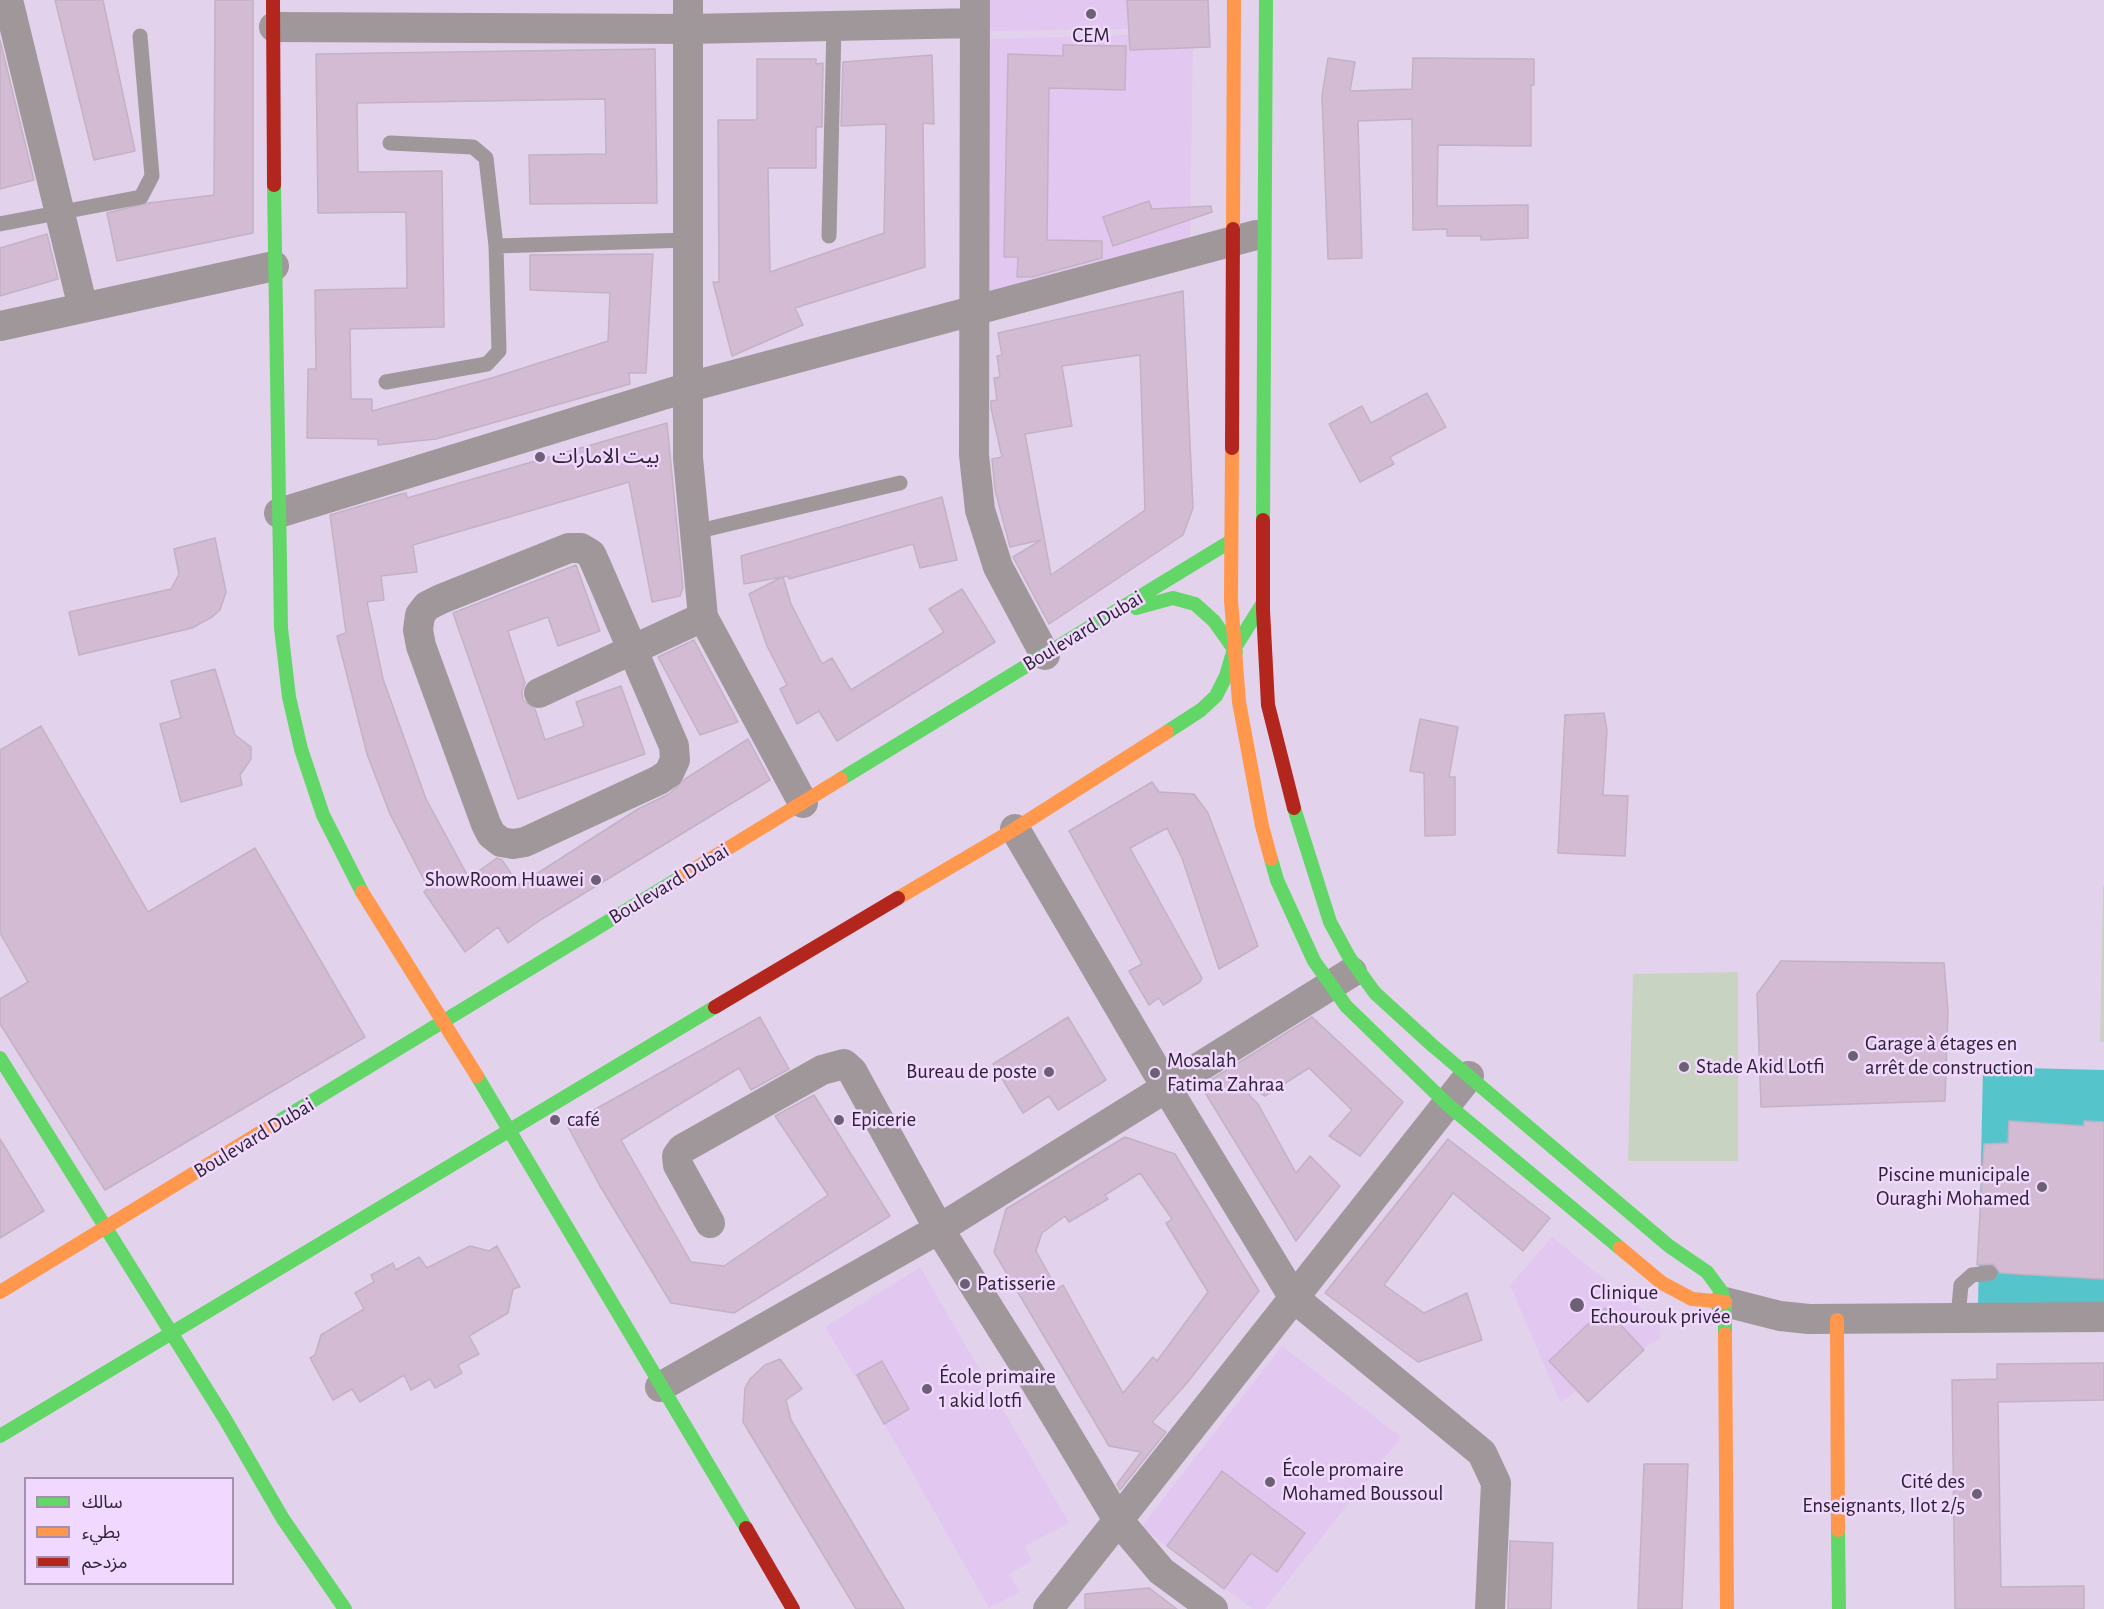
<!DOCTYPE html>
<meta charset="utf-8">
<style>
body{margin:0}
#map{position:relative;width:2104px;height:1609px;overflow:hidden;background:#e3d2ec;font-family:"Alegreya Sans","Noto Sans Arabic",sans-serif}
canvas{display:block}
.legend{position:absolute;left:24px;top:1477px;width:210px;height:108px;box-sizing:border-box;background:#f0d8fe;border:2px solid #a290ae;margin:0;padding:8px 10px;list-style:none;font-size:18px;color:#2e2335}
.legend li{display:flex;align-items:center;gap:12px;height:30px}
.legend b{width:30px;border:2px solid #a290ae}
</style>
<div id="map">
<canvas width="2104" height="1609"></canvas>
<ul class="legend">
<li><b style="height:8px;background:#63d668"></b>سالك</li>
<li><b style="height:8px;background:#ff974d"></b>بطيء</li>
<li><b style="height:8px;background:#b3261e"></b>مزدحم</li>
</ul>
</div>
<script>
const g = document.querySelector('canvas').getContext('2d');
g.lineJoin = 'round';
function paint(path, color) { g.fillStyle = color; g.fill(path, 'evenodd'); }
const poly = rows => new Path2D(rows.map(r => 'M' + r).join(''));
function stroke(path, color, width, dash) { g.strokeStyle = color; g.lineWidth = width; g.lineCap = dash ? 'butt' : 'round'; g.setLineDash(dash || []); g.stroke(path); }
function drawText(font, color, halo, rows, align = 'center') {
  g.font = font + ' "Alegreya Sans","Noto Sans Arabic",sans-serif'; g.lineWidth = 5; g.setLineDash([]); g.textBaseline = 'middle'; g.strokeStyle = halo; g.fillStyle = color; for (const [text, x, y, turn = 0] of rows) {
    g.save(); g.translate(x, y); g.rotate((+turn || 0) * Math.PI / 180); g.textAlign = isNaN(turn) ? turn : align; if (halo) g.strokeText(text, 0, 0); g.fillText(text, 0, 0); g.restore();
  }
}
paint(poly([
 [990,0,1192,0,1191,28,990,31],
 [1193,33,1190,244,992,296,985,276,987,39],
 [1552,1237,1660,1324,1660,1338,1560,1402,1510,1285],
 [920,1267,1069,1523,1025,1546,1032,1561,1009,1574,1020,1592,989,1608,900,1451,825,1327],
 [1282,1346,1401,1437,1265,1609,1253,1609,1141,1527]
]), '#e2c8f0');
paint(poly([
 [2103,886,2104,886,2104,1042,2100,1042],
 [1738,972,1738,1161,1628,1161,1633,974]
]), '#c9d3c2');
paint(poly([
 [1983,1067,2104,1070,2104,1307,1978,1304]
]), '#56c5cb');
const building = poly([
 [55,0,103,0,135,151,94,160,55,0],
 [215,0,253,0,253,233,117,261,107,213,148,203,214,195,215,0],
 [1127,0,1208,0,1210,47,1130,50,1127,0],
 [0,40,34,180,0,189,0,40],
 [1063,45,1126,46,1125,90,1049,88,1047,240,1102,241,1102,258,1032,277,1017,277,1018,257,1004,257,1008,54,1063,56,1063,45],
 [655,49,657,203,530,204,529,155,606,154,605,99,357,103,358,172,442,171,444,327,350,329,351,399,372,399,372,411,495,377,608,341,610,293,530,290,530,255,653,254,646,373,629,373,630,384,436,439,378,445,378,439,307,438,308,369,316,369,315,290,407,288,406,212,318,213,316,54,655,49],
 [932,55,934,124,923,123,925,267,795,308,803,325,732,356,713,282,719,282,718,120,757,120,757,59,816,59,816,64,823,63,822,127,816,127,816,168,768,168,770,272,884,233,886,124,841,126,843,62,932,55],
 [1328,58,1355,62,1350,91,1412,89,1413,58,1534,59,1534,85,1531,85,1531,146,1438,145,1437,206,1528,205,1528,238,1481,240,1481,236,1447,236,1447,229,1413,230,1412,119,1358,121,1362,258,1328,259,1322,96,1328,58],
 [1149,201,1152,209,1211,206,1212,212,1113,246,1103,217,1149,201],
 [47,234,58,279,0,296,0,248,47,234],
 [1183,291,1193,508,1183,535,1049,624,1013,557,1041,540,1010,547,995,490,992,459,1002,457,991,408,991,401,997,400,994,378,1000,377,997,356,1002,355,998,333,1183,291],
 [1140,355,1145,510,1051,575,1025,434,1072,426,1062,366,1140,355],
 [1427,393,1446,427,1390,457,1394,464,1360,482,1329,424,1362,406,1371,423,1427,393],
 [667,423,683,588,680,596,652,602,629,482,413,545,417,572,381,576,384,600,367,602,383,679,426,799,469,878,497,858,502,860,519,885,638,809,669,794,685,779,748,739,770,780,542,919,508,943,498,927,465,952,424,892,428,888,390,814,367,754,337,636,346,633,330,515,401,494,406,493,407,498,667,423],
 [942,497,957,560,920,568,913,544,789,579,788,576,783,577,791,604,822,664,832,658,851,690,944,632,929,609,962,589,995,642,837,741,819,711,797,724,780,689,787,685,767,646,749,594,782,577,744,584,741,556,942,497],
 [215,538,226,592,220,610,212,617,192,628,79,655,69,612,171,589,179,574,174,549,215,538],
 [576,565,600,631,558,646,548,617,508,631,525,683,522,691,523,700,535,709,545,740,584,726,576,702,621,686,645,754,518,799,453,613,576,565],
 [694,640,738,722,700,735,658,657,694,640],
 [215,669,235,735,251,747,251,759,240,775,242,785,181,802,160,724,181,718,171,681,215,669],
 [1604,713,1607,730,1603,795,1628,796,1625,856,1558,853,1565,715,1604,713],
 [1420,719,1458,727,1449,777,1455,777,1455,835,1425,836,1424,773,1410,771,1420,719],
 [41,726,148,912,255,848,365,1037,105,1190,0,1024,0,999,28,982,0,933,0,750,41,726],
 [1152,782,1159,792,1194,794,1208,813,1258,946,1219,969,1182,858,1167,828,1130,848,1202,978,1200,982,1163,1005,1159,998,1149,1005,1129,971,1142,964,1069,831,1152,782],
 [1781,961,1944,963,1948,1011,1945,1101,1761,1107,1757,994,1781,961],
 [760,1017,789,1069,751,1090,739,1068,621,1140,691,1262,724,1266,828,1195,775,1116,814,1095,890,1216,734,1313,671,1303,600,1186,567,1125,760,1017],
 [1068,1017,1106,1080,1058,1110,1049,1096,1023,1113,993,1064,1068,1017],
 [1312,1017,1403,1102,1360,1156,1329,1136,1352,1110,1309,1068,1265,1096,1254,1089,1249,1095,1258,1104,1296,1173,1310,1156,1340,1186,1296,1241,1201,1086,1312,1017],
 [2009,1121,2084,1126,2084,1121,2104,1122,2104,1279,2000,1273,1993,1264,1977,1265,1984,1144,2008,1143,2009,1121],
 [1125,1137,1175,1154,1259,1291,1187,1383,1152,1422,1166,1432,1120,1490,1117,1484,1141,1452,1109,1446,994,1252,1006,1209,1125,1137],
 [1140,1173,1172,1219,1166,1223,1208,1292,1157,1361,1153,1357,1123,1393,1063,1285,1057,1289,1036,1251,1042,1233,1065,1216,1069,1222,1108,1199,1105,1195,1140,1173],
 [0,1139,44,1211,0,1238,0,1139],
 [1448,1139,1550,1218,1523,1251,1453,1193,1384,1285,1424,1313,1467,1293,1482,1340,1418,1362,1325,1293,1448,1139],
 [470,1246,489,1251,497,1246,520,1287,513,1289,508,1313,469,1336,479,1354,458,1365,462,1373,435,1388,430,1379,411,1390,404,1375,360,1402,352,1389,333,1400,310,1358,315,1355,321,1335,364,1309,355,1293,374,1282,371,1275,393,1263,396,1270,419,1257,427,1268,470,1246],
 [1605,1308,1644,1350,1588,1402,1549,1361,1605,1308],
 [780,1359,802,1389,786,1400,791,1420,904,1609,856,1609,743,1422,745,1388,750,1379,765,1365,780,1359],
 [882,1361,909,1409,884,1424,857,1375,882,1361],
 [2104,1363,2104,1400,1998,1402,2001,1587,2084,1586,2084,1609,1955,1609,1952,1380,1997,1379,1997,1364,2104,1363],
 [1644,1464,1688,1464,1682,1609,1638,1609,1644,1464],
 [1222,1471,1305,1533,1277,1572,1251,1553,1224,1589,1167,1546,1222,1471],
 [1510,1541,1553,1543,1551,1609,1508,1609,1510,1541],
 [1149,1588,1177,1609,1085,1609,1085,1594,1149,1588]
]);
paint(building, '#d2bbd3');
stroke(building, '#c3b2c5', 1.5);
stroke(poly([
 [0,224,141,197,152,176,140,36],
 [829,236,834,26],
 [496,246,688,240],
 [386,382,487,364,499,351,496,246,486,158,473,147,390,143],
 [695,532,900,483],
 [1958,1317,1961,1285,1972,1275,1990,1273]
]), '#a0979a', 15);
stroke(poly([
 [8,0,83,308],
 [688,0,688,458,703,617,803,803],
 [975,0,974,455,980,510,998,567,1045,655],
 [274,27,689,29,975,23],
 [0,326,274,266],
 [279,513,689,387,1256,235],
 [569,548,581,548,591,554,596,565,674,746,675,760,669,773,659,780,525,842,513,844,501,842,491,834,486,824,421,646,418,630,420,615,427,606,441,599,569,548],
 [539,693,703,617],
 [1015,829,1166,1087,1294,1298,1482,1453,1496,1483,1490,1609],
 [710,1223,678,1165,677,1156,682,1149,822,1070,844,1064,852,1071,939,1229,1037,1385,1118,1520,1161,1571,1213,1609],
 [1725,1302,1780,1316,1809,1319,2104,1317],
 [660,1387,939,1229,1352,972],
 [1048,1609,1469,1076]
]), '#a0979a', 30);
stroke(poly([
 [274,185,281,628,289,697,301,749,323,815,362,892],
 [1263,520,1266,0],
 [1136,608,1173,598,1195,604,1214,621,1236,652],
 [1167,732,1201,710,1216,696,1226,676,1234,649,1263,603],
 [841,779,1231,541],
 [1294,808,1330,922,1349,957,1375,993,1432,1045,1669,1246,1707,1272,1721,1291,1725,1302,1725,1334],
 [1271,859,1277,880,1314,961,1346,1006,1448,1105,1620,1248],
 [0,1058,225,1419,283,1519,345,1609],
 [477,1076,746,1528],
 [271,1126,686,874],
 [0,1436,715,1007],
 [1838,1530,1839,1609]
]), '#63d668', 14);
stroke(poly([
 [1233,229,1234,0],
 [1232,448,1231,600,1239,702,1262,826,1271,859],
 [686,874,841,779],
 [362,892,477,1076],
 [898,898,1015,829,1167,732],
 [1620,1248,1662,1283,1692,1299,1725,1302],
 [0,1292,271,1126],
 [1837,1320,1838,1530],
 [1725,1334,1727,1609]
]), '#ff974d', 14);
stroke(poly([
 [273,0,274,185],
 [1232,448,1233,229],
 [1263,520,1263,610,1268,705,1294,808],
 [715,1007,898,898],
 [746,1528,793,1609]
]), '#b3261e', 14);
for (const [x, y, r, color] of [
 [1091,14,6,"#6d6075"],
 [540,457,6,"#6d6075"],
 [596,880,6,"#6d6075"],
 [1853,1056,6,"#6d6075"],
 [1684,1067,6,"#6d6075"],
 [1049,1072,6,"#6d6075"],
 [1155,1073,6,"#6d6075"],
 [555,1120,6,"#6d6075"],
 [839,1120,6,"#6d6075"],
 [2042,1187,6,"#6d6075"],
 [965,1284,6,"#6d6075"],
 [1577,1305,8,"#6d6075"],
 [927,1389,6,"#6d6075"],
 [1270,1482,6,"#6d6075"],
 [1977,1494,6,"#6d6075"]
]) { const dot = new Path2D(); dot.arc(x, y, r, 0, 2 * Math.PI); g.fillStyle = color; g.fill(dot); stroke(dot, '#f0d8fe', 2); }
drawText('21px', '#2e2335', '#f0d8fe', [
 ["CEM",1091,36,"center"],
 ["بيت الامارات",552,457],
 ["ShowRoom Huawei",584,880,"right"],
 ["Garage à étages en",1865,1044],
 ["arrêt de construction",1865,1068],
 ["Mosalah",1167,1061],
 ["Fatima Zahraa",1167,1085],
 ["Stade Akid Lotfi",1696,1067],
 ["Bureau de poste",1037,1072,"right"],
 ["café",567,1120],
 ["Epicerie",851,1120],
 ["Piscine municipale",2030,1175,"right"],
 ["Ouraghi Mohamed",2030,1199,"right"],
 ["Patisserie",977,1284],
 ["Clinique",1590,1293],
 ["Echourouk privée",1590,1317],
 ["École primaire",939,1377],
 ["1 akid lotfi",939,1401],
 ["École promaire",1282,1470],
 ["Mohamed Boussoul",1282,1494],
 ["Cité des",1965,1482,"right"],
 ["Enseignants, Ilot 2/5",1965,1506,"right"]
], 'left');
drawText('21px', '#2e2335', '#f0d8fe', [
 ["Boulevard Dubai",1083,631,-31],
 ["Boulevard Dubai",669,884,-31],
 ["Boulevard Dubai",254,1138,-31]
]);
</script>
